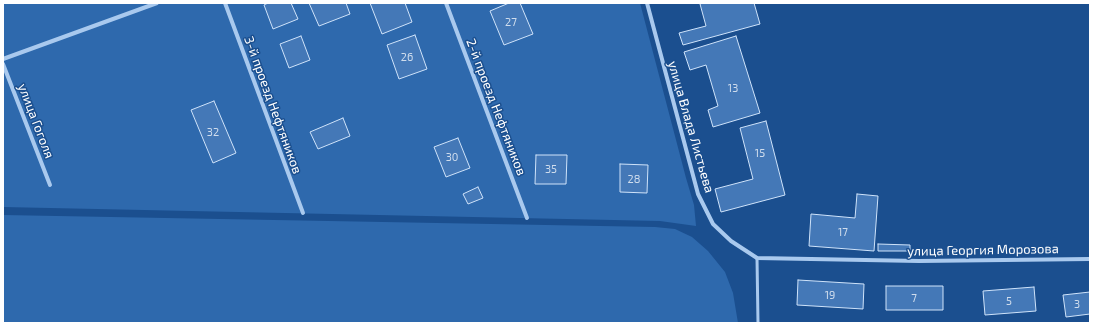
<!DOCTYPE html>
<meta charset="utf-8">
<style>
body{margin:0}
#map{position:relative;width:1093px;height:326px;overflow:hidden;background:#1b4f8f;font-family:"Exo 2",sans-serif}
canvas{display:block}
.frame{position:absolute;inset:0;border:4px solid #fff;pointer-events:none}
</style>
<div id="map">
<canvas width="1093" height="326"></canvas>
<div class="frame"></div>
</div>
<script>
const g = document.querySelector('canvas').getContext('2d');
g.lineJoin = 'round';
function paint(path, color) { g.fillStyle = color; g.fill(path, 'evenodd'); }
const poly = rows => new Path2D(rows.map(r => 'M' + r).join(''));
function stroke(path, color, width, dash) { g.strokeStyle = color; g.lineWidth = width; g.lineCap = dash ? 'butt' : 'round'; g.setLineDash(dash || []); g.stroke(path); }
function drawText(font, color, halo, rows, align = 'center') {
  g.font = font + ' "Exo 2",sans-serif'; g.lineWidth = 3; g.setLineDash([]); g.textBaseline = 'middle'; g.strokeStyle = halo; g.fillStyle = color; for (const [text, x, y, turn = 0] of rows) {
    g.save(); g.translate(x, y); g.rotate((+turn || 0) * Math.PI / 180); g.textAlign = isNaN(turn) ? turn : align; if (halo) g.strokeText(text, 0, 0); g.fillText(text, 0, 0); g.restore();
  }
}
paint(poly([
 [3,3,640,3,686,178,694,205,696,226,660,221,3,207],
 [3,215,655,227,675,229,692,237,708,251,725,272,733,293,738,323,3,323]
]), '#2e69ad');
const building = poly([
 [268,3,291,3,298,19,273,29,264,5,268,3],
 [309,3,346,3,350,14,319,26,309,3],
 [370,3,405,3,412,22,382,34,370,3],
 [509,3,520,3,533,34,504,45,490,11,509,3],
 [703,3,754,3,760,24,683,45,679,33,706,26,700,4,703,3],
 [415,35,427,69,399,79,387,45,415,35],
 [301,36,310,60,289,68,280,44,301,36],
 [736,36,760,113,713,127,708,110,718,106,706,65,690,70,684,52,736,36],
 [214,101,236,153,213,163,191,110,214,101],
 [343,118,350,136,318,149,310,132,343,118],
 [766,121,785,195,721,212,715,189,753,179,740,128,766,121],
 [458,138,470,168,446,177,434,147,458,138],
 [536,155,567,155,566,184,535,184,536,155],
 [620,164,648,165,647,193,620,192,620,164],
 [478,187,483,198,468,204,463,194,478,187],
 [857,194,878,196,874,251,809,246,811,214,855,218,857,194],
 [878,244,910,245,910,251,878,251,878,244],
 [798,280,864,284,863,309,797,305,798,280],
 [886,286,943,286,943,310,886,310,886,286],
 [1034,287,1036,311,985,315,983,291,1034,287],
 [1090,292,1090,314,1066,317,1063,295,1090,292]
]);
paint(building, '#4478b7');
stroke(building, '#cfe3fa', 1);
stroke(poly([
 [757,258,758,323]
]), '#a9c9ee', 3);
stroke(poly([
 [225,3,303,213],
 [446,3,527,218],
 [647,3,698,194,713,224,731,241,757,258,919,261,1090,259],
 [3,59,157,3],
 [3,64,50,185]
]), '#a9c9ee', 4);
drawText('11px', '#d0dded', null, [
 ["27",511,22],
 ["26",407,57],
 ["13",733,88],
 ["32",213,132],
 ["15",760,153],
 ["30",452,157],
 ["35",551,169],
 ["28",634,179],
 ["17",843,232],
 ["19",830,295],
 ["7",914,298],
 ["5",1009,301],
 ["3",1077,304]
]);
drawText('13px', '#fff', '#1b4f8f', [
 ["3-й проезд Нефтяников",273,105,70],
 ["2-й проезд Нефтяников",496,107,69],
 ["улица Гоголя",36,121,69],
 ["улица Влада Листьева",691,127,74],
 ["улица Георгия Морозова",983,250,-1]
]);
</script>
